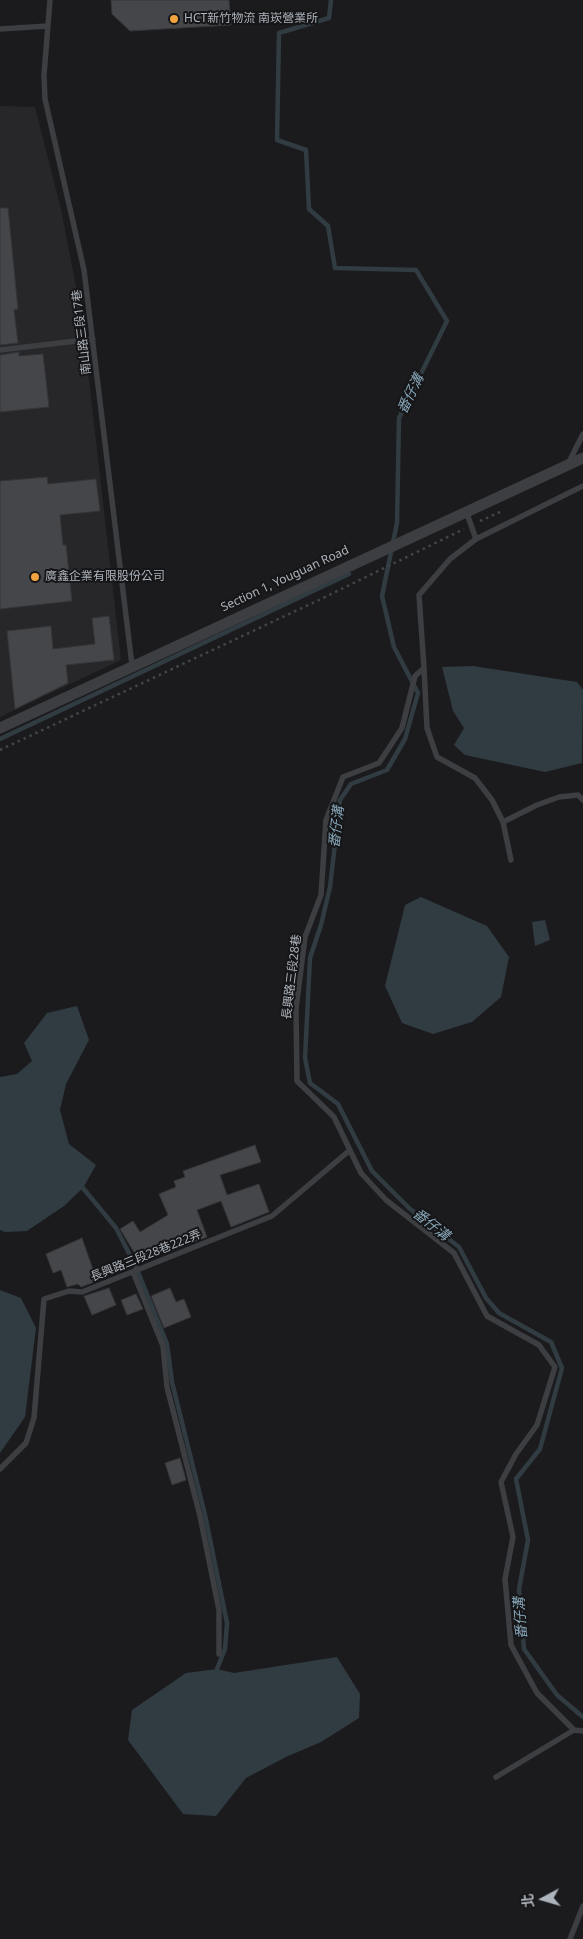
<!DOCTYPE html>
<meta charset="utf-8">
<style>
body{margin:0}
#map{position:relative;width:583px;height:1939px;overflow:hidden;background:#1b1b1d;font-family:"Noto Sans","Noto Sans TC",sans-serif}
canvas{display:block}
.north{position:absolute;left:518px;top:1874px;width:50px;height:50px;-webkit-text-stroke:4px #161618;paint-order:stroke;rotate:264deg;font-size:14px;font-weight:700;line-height:20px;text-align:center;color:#aeb4bc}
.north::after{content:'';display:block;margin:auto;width:18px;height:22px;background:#aeb4bc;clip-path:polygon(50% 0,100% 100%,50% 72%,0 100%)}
</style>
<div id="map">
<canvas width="583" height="1939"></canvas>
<div class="north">北</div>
</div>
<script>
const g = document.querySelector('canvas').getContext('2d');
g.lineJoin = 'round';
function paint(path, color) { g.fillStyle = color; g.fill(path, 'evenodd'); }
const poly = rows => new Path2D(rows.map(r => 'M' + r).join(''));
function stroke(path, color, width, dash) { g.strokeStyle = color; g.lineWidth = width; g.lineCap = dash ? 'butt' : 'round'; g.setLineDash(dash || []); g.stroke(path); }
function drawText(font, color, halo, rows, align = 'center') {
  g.font = font + ' "Noto Sans","Noto Sans TC",sans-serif'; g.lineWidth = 4; g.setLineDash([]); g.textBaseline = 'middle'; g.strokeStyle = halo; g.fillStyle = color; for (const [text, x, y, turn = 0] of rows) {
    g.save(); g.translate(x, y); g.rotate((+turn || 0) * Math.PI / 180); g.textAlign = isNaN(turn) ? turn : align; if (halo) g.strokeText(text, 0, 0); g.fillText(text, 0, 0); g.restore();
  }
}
paint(poly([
 [0,106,35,107,61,209,82,318,121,660,0,717]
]), '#27272a');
paint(poly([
 [473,666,577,682,583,690,582,763,545,772,465,755,454,745,464,728,453,711,442,667],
 [421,897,487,926,509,957,501,997,472,1022,433,1034,402,1023,385,986,405,905],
 [545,920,550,940,535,946,532,922],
 [77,1006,89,1040,66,1084,60,1110,69,1144,96,1165,83,1188,64,1206,27,1231,5,1232,0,1230,0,1077,17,1074,32,1061,24,1043,47,1013],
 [0,1290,21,1298,36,1328,25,1417,0,1453],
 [337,1657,360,1694,359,1718,321,1742,286,1757,246,1778,216,1816,183,1814,128,1740,132,1710,186,1673,217,1669,234,1673]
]), '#303c42');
stroke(poly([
 [331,0,329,18,279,33,277,140,306,150,309,209,328,226,335,268,416,270,447,321,399,418,397,523,382,596,394,647,418,693,405,739,387,770,351,784,340,800,330,887,321,925,310,958,305,1058,310,1083,338,1104,372,1171,409,1208,459,1247,486,1298,499,1313,551,1342,562,1368,540,1449,516,1479,528,1540,519,1589,524,1649,557,1695,583,1717],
 [0,739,349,574],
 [83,1188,116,1228,136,1267,167,1344,172,1382,205,1515,227,1623,225,1649,217,1669]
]), '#303c42', 4.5);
const building = poly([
 [111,0,229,0,231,25,130,31,112,14,111,0],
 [0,208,8,208,18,309,14,310,18,343,0,345,0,208],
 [19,352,19,356,43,354,49,407,0,412,0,355,19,352],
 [47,477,48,484,96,479,100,511,60,515,63,545,66,545,72,601,0,609,0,481,47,477],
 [109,616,114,660,66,665,68,683,15,709,7,631,51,626,53,649,95,644,92,618,109,616],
 [255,1145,261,1162,220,1175,227,1195,259,1184,269,1212,231,1227,221,1201,197,1210,207,1237,169,1252,167,1247,140,1262,120,1229,133,1221,140,1232,168,1215,159,1194,176,1187,174,1181,185,1177,183,1171,255,1145],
 [82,1238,97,1281,81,1287,78,1284,67,1287,61,1270,53,1273,46,1254,82,1238],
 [109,1288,116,1305,92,1315,84,1296,109,1288],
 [170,1288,176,1302,184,1299,191,1317,164,1328,151,1296,170,1288],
 [136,1294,143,1309,127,1315,121,1300,136,1294],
 [180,1458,186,1480,172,1485,165,1463,180,1458]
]);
paint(building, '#45464a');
stroke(building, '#353539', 1);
stroke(poly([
 [480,521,500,512],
 [0,750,321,599,464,529]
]), '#424549', 2.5, [2.5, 4]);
stroke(poly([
 [50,0,44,75,45,99,84,270,132,665],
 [0,29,48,26],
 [0,350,93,339],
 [568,464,583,434],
 [466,511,476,539,450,559,419,595,424,668,415,676,402,728,379,763,343,777,326,820,321,895,305,937,296,1009,297,1081,334,1117,361,1173,386,1200,454,1253,487,1316,539,1345,555,1367,537,1425,516,1454,501,1482,513,1537,505,1579,511,1645,537,1693,574,1730],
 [476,539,583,486],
 [424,668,427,728,437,757,475,778,492,800,503,822,537,805,559,797,578,795,583,800],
 [503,822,511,860],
 [133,1272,163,1346,167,1387,200,1516,219,1610,219,1654],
 [0,1469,26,1443,34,1418,44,1299,69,1291,82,1292,272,1216,350,1150],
 [496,1777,574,1730,583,1731],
 [570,1939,583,1906]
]), '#3c3e42', 5.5);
stroke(poly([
 [0,728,583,458]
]), '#3c3e42', 11);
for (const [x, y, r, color] of [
 [174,19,5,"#f2a23e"],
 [35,577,5,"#f2a23e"]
]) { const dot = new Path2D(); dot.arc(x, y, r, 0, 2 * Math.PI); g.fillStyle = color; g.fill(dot); stroke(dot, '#161618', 2); }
drawText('12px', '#aeb4bc', '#161618', [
 ["HCT新竹物流 南崁營業所",184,19],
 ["廣鑫企業有限股份公司",45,577]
], 'left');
drawText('12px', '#aeb4bc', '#161618', [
 ["南山路三段17巷",82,332,-97],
 ["Section 1, Youguan Road",285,579,-25],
 ["長興路三段28巷",292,977,-83],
 ["長興路三段28巷222弄",146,1256,-22]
]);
drawText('italic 14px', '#86a5b7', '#161618', [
 ["番仔溝",411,394,-64],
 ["番仔溝",337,827,-83],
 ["番仔溝",431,1225,38],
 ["番仔溝",521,1618,-94]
]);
</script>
